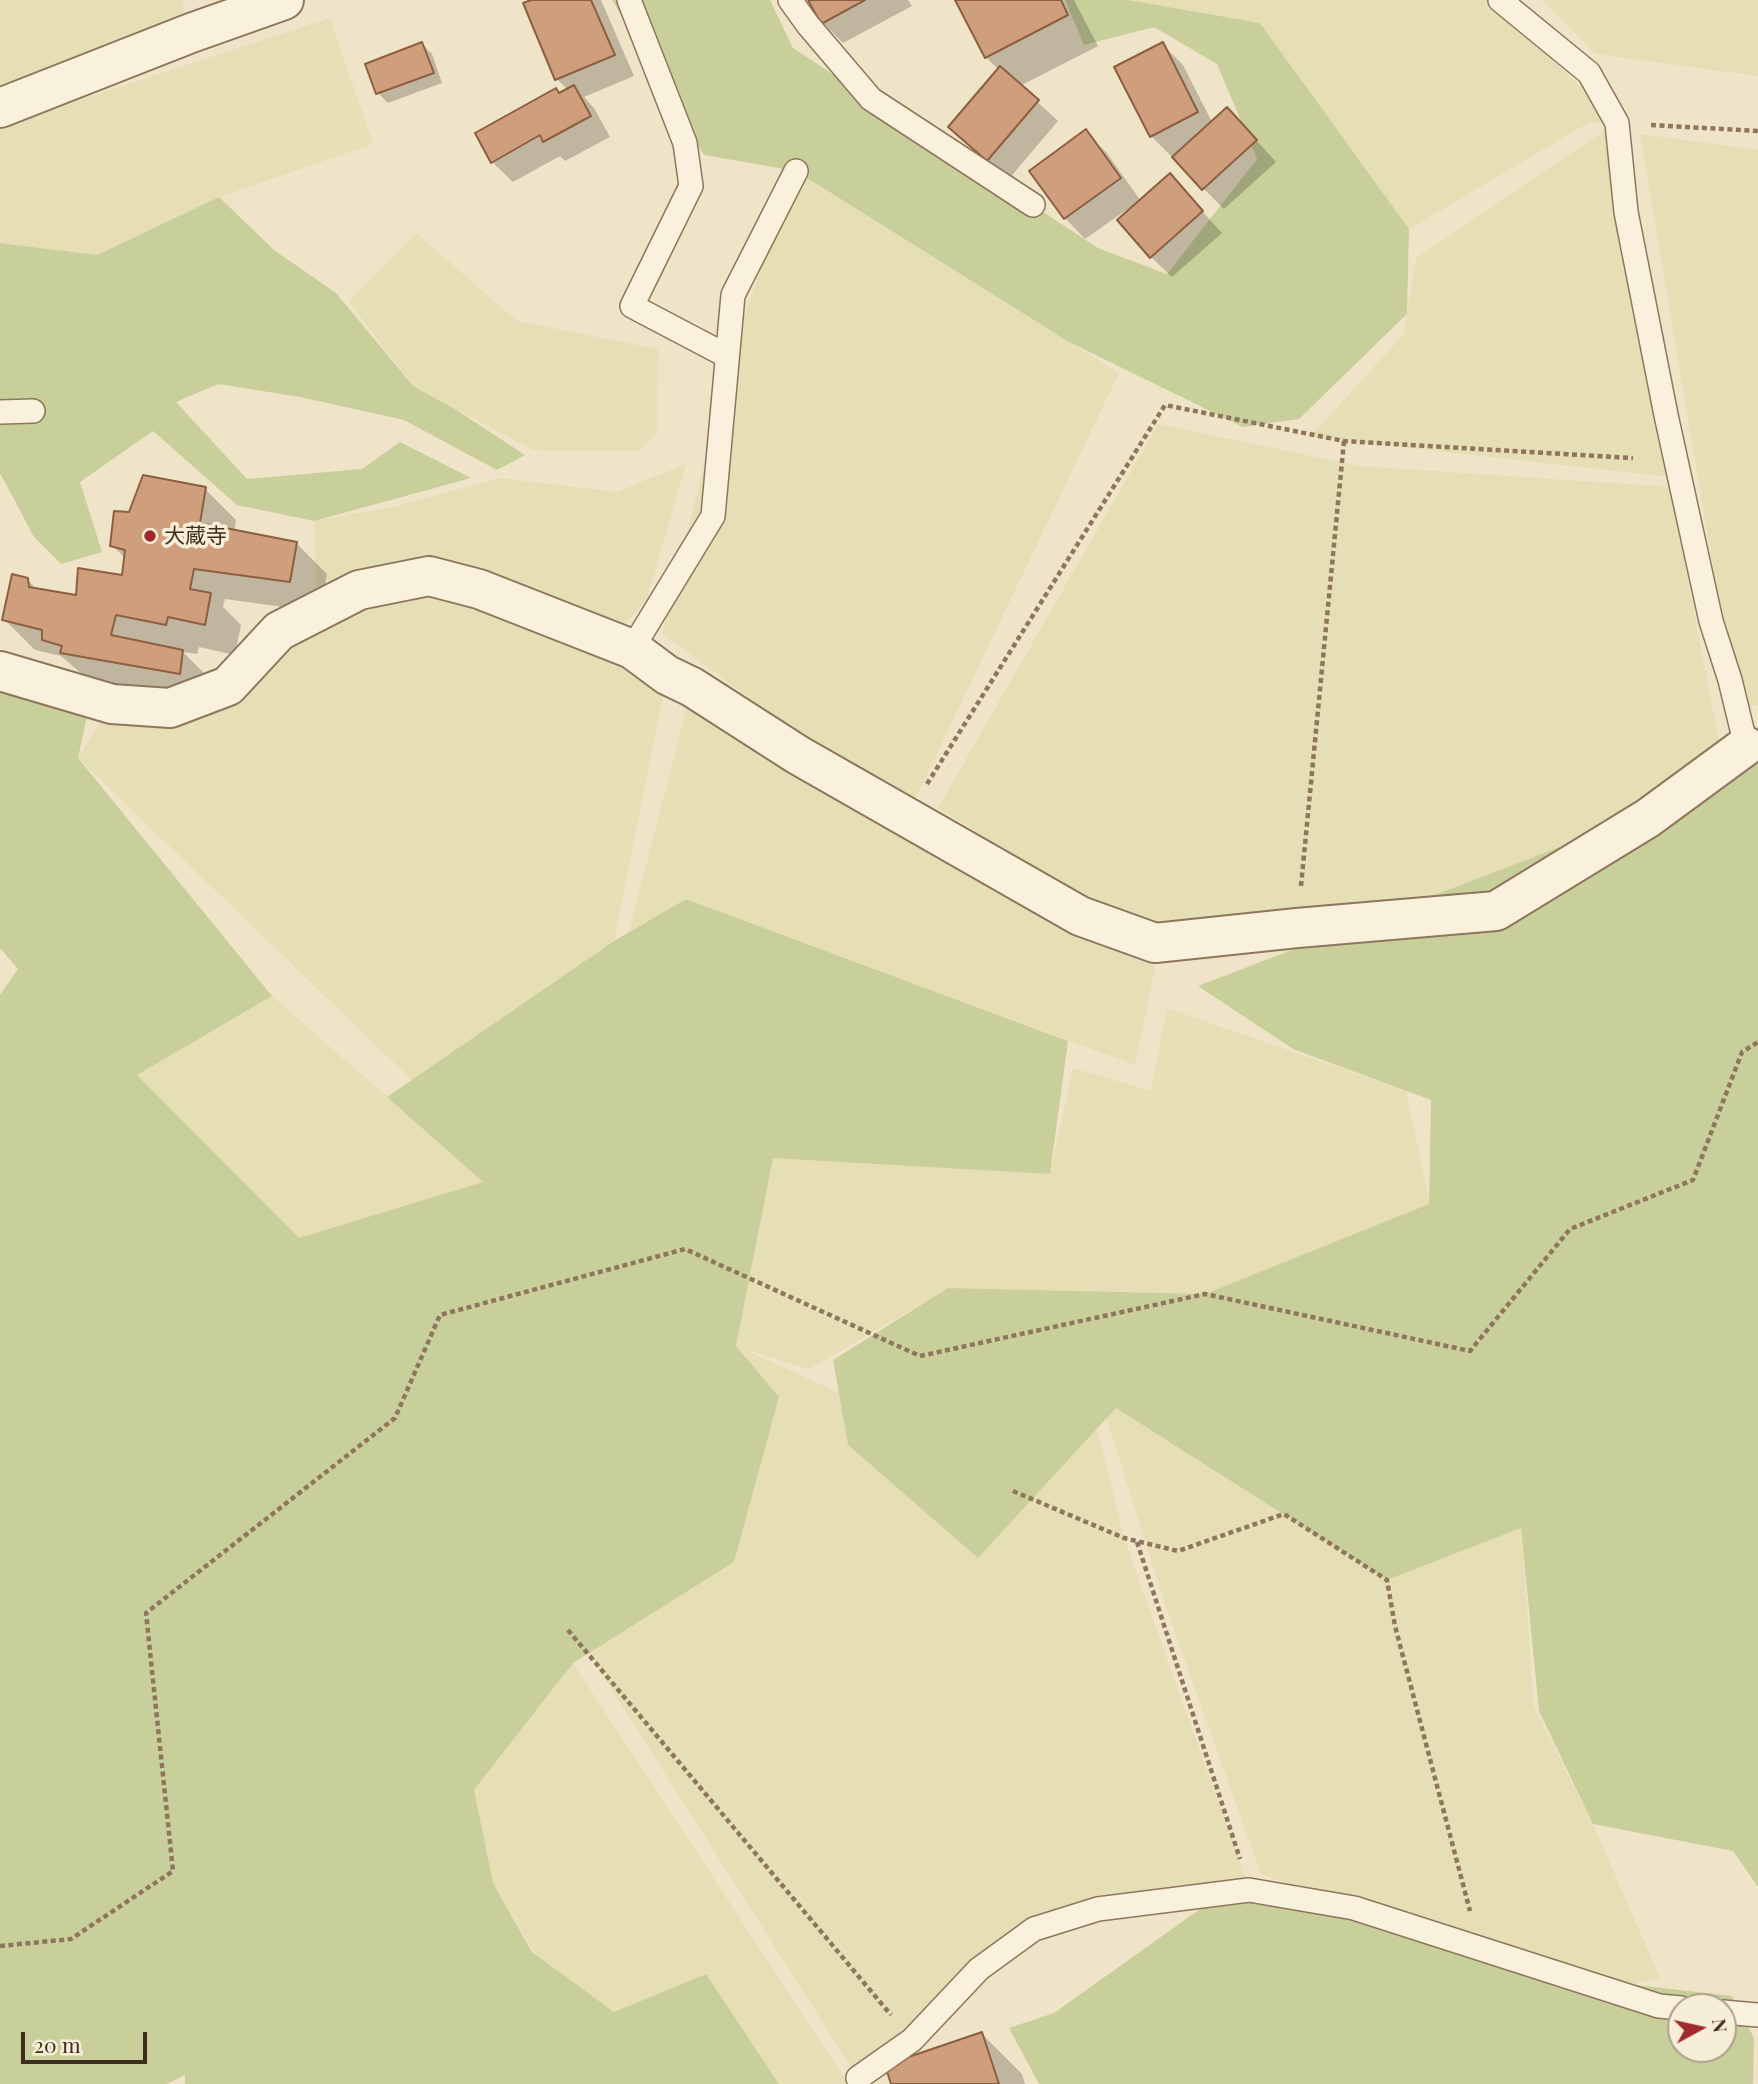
<!DOCTYPE html>
<meta charset="utf-8">
<style>
body{margin:0}
#map{position:relative;width:1758px;height:2084px;overflow:hidden;background:#f0e4c8;font-family:"Playfair Display",serif}
canvas{display:block}
.north{position:absolute;left:1667px;top:1993px;width:70px;height:70px;box-sizing:border-box;background:#f7eed8;border:2px solid #ada18e;border-radius:50%;rotate:82deg;font-size:19px;font-weight:700;line-height:28px;text-align:center;color:#3d2e20}
.north::after{content:'';display:block;margin:auto;width:24px;height:32px;background:#9e2a2b;clip-path:polygon(50% 0,100% 100%,50% 72%,0 100%)}
.scale{position:absolute;left:21px;top:2032px;width:126px;height:32px;box-sizing:border-box;border:4px solid #3d2e20;border-top:0;padding-left:9px;font-size:21px;line-height:24px;white-space:nowrap;color:#3d2e20;-webkit-text-stroke:5px #f7eed8;paint-order:stroke}
</style>
<div id="map">
<canvas width="1758" height="2084"></canvas>
<div class="north">N</div>
<div class="scale">20 m</div>
</div>
<script>
const g = document.querySelector('canvas').getContext('2d');
g.lineJoin = 'round';
function paint(path, color) { g.fillStyle = color; g.fill(path, 'evenodd'); }
const poly = rows => new Path2D(rows.map(r => 'M' + r).join(''));
function stroke(path, color, width, dash) { g.strokeStyle = color; g.lineWidth = width; g.lineCap = dash ? 'butt' : 'round'; g.setLineDash(dash || []); g.stroke(path); }
function drawText(font, color, halo, rows, align = 'center') {
  g.font = font + ' "Playfair Display","Noto Sans JP",serif'; g.lineWidth = 7; g.setLineDash([]); g.textBaseline = 'middle'; g.strokeStyle = halo; g.fillStyle = color; for (const [text, x, y, turn = 0] of rows) {
    g.save(); g.translate(x, y); g.rotate((+turn || 0) * Math.PI / 180); g.textAlign = isNaN(turn) ? turn : align; if (halo) g.strokeText(text, 0, 0); g.fillText(text, 0, 0); g.restore();
  }
}
paint(poly([
 [0,0,182,0,191,33,0,108],
 [1128,0,1492,0,1617,123,1680,478,1310,437,1404,334,1416,258,1616,123,1590,122,1409,229,1260,23],
 [1542,0,1758,0,1758,76,1595,54],
 [330,18,373,144,219,197,97,255,0,243,0,126],
 [1640,134,1758,150,1758,705,1737,709],
 [796,171,1119,373,907,816,662,633,735,341],
 [416,233,517,321,658,349,657,433,640,451,533,450,413,386,349,302],
 [1158,424,1360,466,1670,487,1720,747,1499,901,1149,940,1155,968,1135,1065,686,899,629,932,692,687,1092,942,1142,935,938,808],
 [686,464,646,601,614,635,667,675,614,941,414,1082,78,758,112,704,188,701,317,612,314,521,393,507,500,478,616,492],
 [272,996,484,1182,299,1239,137,1075],
 [1167,1008,1406,1091,1430,1204,1205,1294,949,1288,809,1369,744,1349,839,1393,848,1445,978,1558,1097,1429,1124,1538,1245,1877,1051,1919,858,2078,588,1652,734,1562,779,1397,736,1346,773,1157,1050,1174,1073,1068,1151,1091],
 [1100,1397,1387,1580,1521,1528,1534,1707,1593,1824,1660,1978,1615,1988,1354,1908,1261,1874,1164,1602],
 [573,1663,847,2082,845,2084,779,2084,706,1974,614,2012,546,1972,493,1883,474,1790]
]), '#e6deb5');
paint(poly([
 [612,0,770,0,793,48,1098,248,1167,274,1257,159,1217,64,1154,27,1084,45,1065,0,1128,0,1260,23,1409,229,1407,314,1299,419,1243,427,1069,342,796,171,704,155],
 [219,197,274,250,336,293,413,386,455,409,525,455,497,470,404,420,300,397,218,384,176,402,247,479,362,469,400,442,471,478,314,521,237,505,153,431,80,482,102,552,61,564,34,537,0,473,0,243,97,255],
 [0,677,91,698,78,758,272,996,137,1075,299,1238,483,1182,387,1097,614,941,686,899,1068,1041,1050,1174,773,1158,736,1346,779,1397,734,1562,573,1663,474,1790,493,1883,532,1952,614,2012,706,1974,779,2084,185,2084,185,2075,167,2084,0,2084,0,995,18,969,0,948],
 [1758,749,1758,1887,1733,1851,1593,1824,1539,1711,1521,1528,1387,1580,1116,1408,978,1558,848,1445,833,1360,948,1288,1205,1294,1429,1204,1431,1100,1293,1049,1198,986,1677,802],
 [1245,1877,1250,1890,1575,1978,1732,1996,1754,2038,1753,2084,1039,2084,1009,2028,1054,2013],
 [1681,2007,1723,2007,1723,2049,1681,2049]
]), '#c9cf9b');
paint(poly([
 [536,0,601,0,634,76,584,97,594,108,610,137,565,161,560,156,513,182,492,162,560,95,568,90,557,79,525,4],
 [810,0,908,0,912,6,843,43,823,23],
 [957,0,1074,0,1098,46,1020,86,1058,121,1008,180,950,127,999,70,986,57],
 [422,44,432,54,442,83,388,103,378,93,367,65],
 [1163,45,1183,65,1212,122,1247,130,1276,162,1224,209,1151,136],
 [1085,132,1106,152,1141,201,1170,176,1222,233,1172,277,1151,257,1132,206,1085,239,1065,218],
 [205,489,236,520,234,532,296,543,327,574,320,612,225,599,223,607,241,625,235,655,199,647,197,654,183,652,213,682,210,704,92,683,61,656,35,650,4,619,27,579,37,590,77,597,124,577,126,559,112,545,130,514],
 [982,2034,1022,2074,1025,2084,893,2084]
]), '#0003');
const building = poly([
 [531,0,591,0,615,55,555,80,523,3,531,0],
 [808,0,865,0,821,24,808,0],
 [955,0,1061,0,1068,15,985,58,955,0],
 [422,42,434,73,376,94,365,64,422,42],
 [1163,42,1198,112,1150,137,1114,67,1163,42],
 [1000,66,1039,100,987,161,948,127,1000,66],
 [574,85,591,116,543,142,540,135,491,163,475,133,556,88,559,93,574,85],
 [1227,107,1257,140,1202,190,1172,157,1227,107],
 [1086,129,1121,178,1064,219,1029,171,1086,129],
 [1170,173,1203,211,1150,258,1117,220,1170,173],
 [143,475,206,487,200,523,297,542,290,582,194,569,190,589,211,593,205,625,168,617,166,625,116,615,111,635,183,650,180,674,60,653,62,646,42,640,42,630,2,620,12,574,28,578,29,587,76,595,78,568,122,575,125,550,110,546,114,511,129,512,143,475],
 [982,2032,999,2084,891,2084,885,2065,982,2032]
]);
paint(building, '#cf9f7d');
stroke(building, '#8d5f41', 2);
const lane = poly([
 [629,0,685,143,691,186,632,306,727,356],
 [790,0,808,25,871,99,1033,205],
 [1500,0,1589,73,1617,123,1626,212,1666,415,1711,621,1730,680,1746,746],
 [0,412,33,411],
 [632,649,713,516,733,295,796,171],
 [1723,2012,1758,2015],
 [858,2078,912,2040,979,1969,1034,1929,1098,1909,1249,1890,1354,1908,1659,2006,1681,2008]
]);
const street = poly([
 [0,108,191,33,284,0],
 [0,671,112,704,170,708,228,686,279,631,359,590,429,576,479,589,632,649,667,675,692,687,798,755,1080,916,1155,943,1297,928,1496,911,1648,818,1746,746]
]);
stroke(lane, '#8d765c', 26);
stroke(street, '#8d765c', 42);
stroke(poly([
 [1651,125,1758,131],
 [927,784,1165,405,1344,441,1633,458],
 [1301,886,1344,441],
 [1013,1491,1124,1538,1178,1551,1284,1514,1387,1580,1395,1626,1470,1911],
 [1137,1542,1240,1859],
 [568,1630,891,2015],
 [0,1946,71,1939,173,1871,146,1613,395,1418,440,1315,685,1249,920,1356,1205,1294,1470,1351,1570,1229,1693,1180,1742,1052,1758,1042]
]), '#8d765c', 4.5, [5, 3.5]);
stroke(lane, '#faf1dc', 23);
stroke(street, '#faf1dc', 38);
for (const [x, y, r, color] of [
 [150,536,7,"#9e2a2b"]
]) { const dot = new Path2D(); dot.arc(x, y, r, 0, 2 * Math.PI); g.fillStyle = color; g.fill(dot); stroke(dot, '#f7eed8', 2.5); }
drawText('21px', '#3d2e20', '#f7eed8', [
 ["大蔵寺",164,536]
], 'left');
</script>
